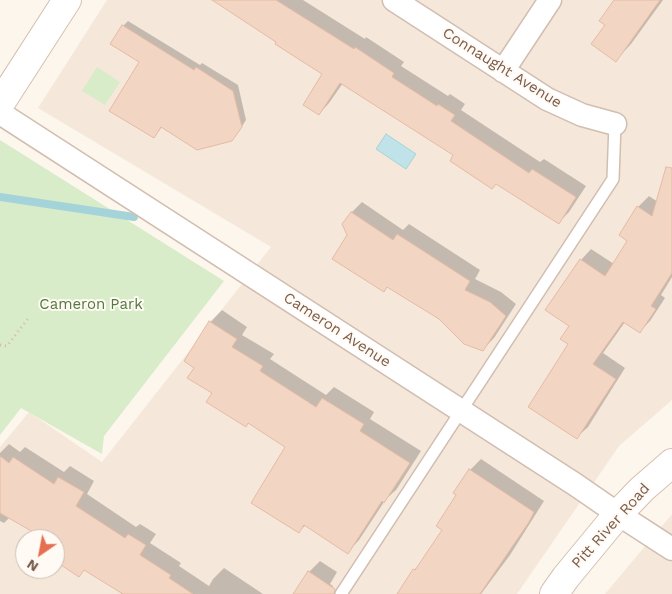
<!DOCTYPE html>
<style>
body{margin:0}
#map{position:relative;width:672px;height:594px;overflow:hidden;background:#fdf6ec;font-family:"Work Sans",sans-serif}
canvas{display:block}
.north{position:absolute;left:15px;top:529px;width:50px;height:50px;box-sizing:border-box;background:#fffaf3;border:1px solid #cabbb1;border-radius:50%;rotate:213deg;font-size:14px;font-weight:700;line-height:20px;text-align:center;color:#7a5c4d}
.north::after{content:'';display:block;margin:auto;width:18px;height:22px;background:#e76f51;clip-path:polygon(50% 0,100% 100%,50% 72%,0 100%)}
</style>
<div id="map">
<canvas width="672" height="594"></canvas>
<div class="north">N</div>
</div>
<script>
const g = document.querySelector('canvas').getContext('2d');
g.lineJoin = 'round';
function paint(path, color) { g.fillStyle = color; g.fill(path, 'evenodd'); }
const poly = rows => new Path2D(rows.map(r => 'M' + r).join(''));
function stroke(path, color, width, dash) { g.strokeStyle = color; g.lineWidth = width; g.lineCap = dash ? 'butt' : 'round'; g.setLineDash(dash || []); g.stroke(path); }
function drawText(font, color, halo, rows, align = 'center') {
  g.font = font + ' "Work Sans",sans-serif'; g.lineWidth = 4; g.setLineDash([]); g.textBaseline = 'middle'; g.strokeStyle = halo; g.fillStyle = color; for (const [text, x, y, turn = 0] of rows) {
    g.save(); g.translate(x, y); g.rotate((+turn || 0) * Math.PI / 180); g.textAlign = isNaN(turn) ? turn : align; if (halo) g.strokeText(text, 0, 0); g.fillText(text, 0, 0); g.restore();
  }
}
paint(poly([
 [107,0,672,0,672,400,619,446,517,594,0,594,0,447,29,412,102,462,271,247,38,108],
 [25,539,55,539,55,569,25,569],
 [672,514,672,594,605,594]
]), '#f5e8da');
paint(poly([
 [97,67,120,82,105,105,82,91],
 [0,140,224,281,104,436,102,454,21,408,0,435]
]), '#d8ecc9');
const water = poly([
 [386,134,416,154,406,169,376,149,386,134]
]);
paint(water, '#bfe3e8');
stroke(water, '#a5d3da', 1);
paint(poly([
 [214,0,303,0,365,39,366,37,404,62,401,66,448,96,450,94,465,104,461,110,540,162,544,159,586,186,569,212,558,223,455,155,343,83,329,103,319,114,324,74],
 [615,0,663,0,631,44,616,60,607,25],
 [128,21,200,65,202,63,238,85,246,120,237,134,232,140,162,127,154,137,141,62,123,26],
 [672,169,672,277,661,295,665,298,650,321,639,332,625,322,603,353,625,368,588,427,577,437,569,344,571,326,581,260,591,249,614,264,629,240,638,207,649,196,658,202],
 [362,202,403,230,409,224,480,270,475,279,501,292,516,304,494,338,483,349,439,318,388,286,384,291,349,235,344,224,352,212],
 [222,310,247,327,242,335,274,354,270,359,326,395,334,387,374,412,370,419,421,451,396,490,386,499,359,540,348,552,306,525,299,531,287,447,249,422,246,426,214,393,195,368,210,322],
 [9,444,20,452,25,447,64,472,70,466,94,481,87,494,136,527,140,524,156,534,150,543,181,563,179,566,209,586,213,579,224,568,263,594,121,594,121,592,85,569,79,576,55,543,55,539,48,539,10,517,4,523,0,521,0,453],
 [481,459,544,501,510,555,481,594,401,594,400,591,414,570,422,563,444,529,458,495,470,470],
 [320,561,337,572,330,584,333,586,328,594,293,594,309,572]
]), '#0003');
stroke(poly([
 [0,197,134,217]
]), '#a5d3da', 8);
const building = poly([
 [212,0,276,0,354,49,355,47,394,73,392,77,437,106,438,104,455,115,451,121,529,173,532,169,576,197,559,224,496,184,492,189,450,161,453,155,340,83,319,115,303,105,322,74,275,44,276,42,212,0],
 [614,0,660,0,616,62,591,44,605,25,599,21,614,0],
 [122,25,194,70,196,67,233,91,242,127,232,141,197,150,161,127,154,138,109,111,139,62,110,44,122,25],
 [666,167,672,168,672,273,651,306,656,309,640,333,623,322,593,364,616,379,577,439,528,407,568,344,560,339,569,326,545,310,580,259,605,276,627,241,619,235,637,206,652,216,666,167],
 [351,212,393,240,397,234,470,281,465,290,490,302,506,316,483,351,464,344,439,319,387,287,384,292,332,259,347,235,342,224,351,212],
 [209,321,237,339,232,347,263,366,260,371,316,407,322,398,364,424,360,431,410,463,384,503,382,501,348,554,304,525,299,533,251,503,285,447,248,423,246,427,206,402,212,393,187,378,194,368,184,361,209,321],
 [0,456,9,463,13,457,54,484,58,477,84,492,76,506,125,538,128,534,146,545,140,555,171,575,169,578,193,594,123,594,84,570,79,577,55,561,55,539,45,539,0,513,0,456],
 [469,469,534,512,529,522,480,594,397,594,413,569,415,570,442,530,436,526,456,495,453,493,469,469],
 [308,571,335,589,334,594,293,594,308,571]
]);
paint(building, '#f3d5c3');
stroke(building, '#e6bba3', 1);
const lane = poly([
 [341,594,613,179,615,124]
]);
const street = poly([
 [394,0,547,99,582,115,615,124],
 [503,71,550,0],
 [0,113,576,485,618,514,672,549]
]);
const secondary = poly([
 [0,104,67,0],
 [554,594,566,577,618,514,642,489,672,463]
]);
stroke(lane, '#d1beb0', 14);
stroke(street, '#d1beb0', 25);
stroke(secondary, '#d6c0b0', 30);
stroke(poly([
 [0,345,7,346,30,316]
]), '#d9b8a5', 3, [1, 4]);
stroke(lane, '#fff', 11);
stroke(street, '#fff', 22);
stroke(secondary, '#fff', 28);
drawText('15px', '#7a5c4d', '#fffaf3', [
 ["Connaught Avenue",502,68,32],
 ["Cameron Avenue",337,330,33],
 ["Pitt River Road",611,526,-48]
]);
drawText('15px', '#537a41', '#fffaf3', [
 ["Cameron Park",91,305]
]);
</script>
